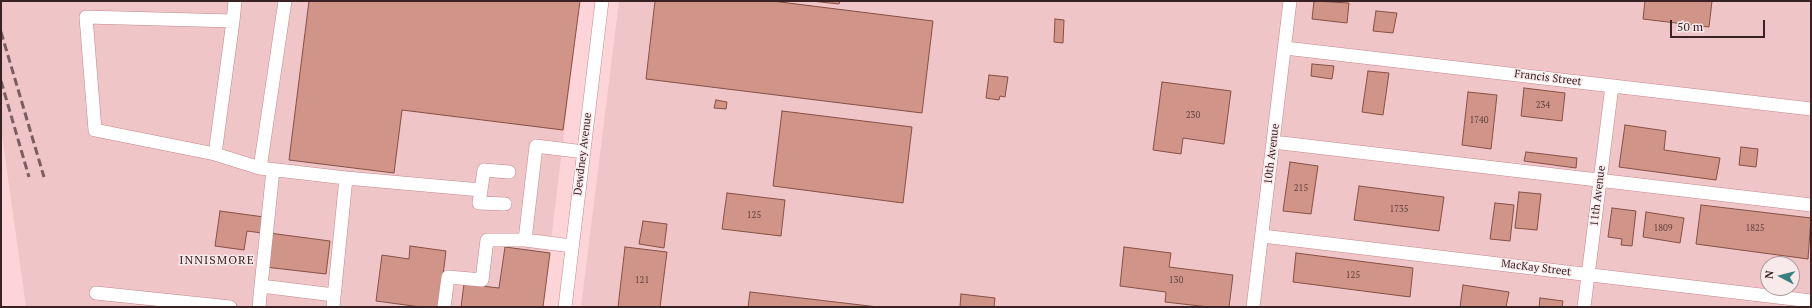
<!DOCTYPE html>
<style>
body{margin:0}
#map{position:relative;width:1812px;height:308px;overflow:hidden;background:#fdd5d9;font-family:"PT Serif",serif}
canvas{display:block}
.frame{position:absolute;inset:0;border:2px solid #3a2224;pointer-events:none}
.north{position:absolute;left:1760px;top:256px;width:40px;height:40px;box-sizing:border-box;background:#f8eaeb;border:1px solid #ac9a9b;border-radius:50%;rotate:277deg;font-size:11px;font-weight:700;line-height:16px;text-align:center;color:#3a2224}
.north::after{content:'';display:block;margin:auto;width:14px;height:18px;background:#38807e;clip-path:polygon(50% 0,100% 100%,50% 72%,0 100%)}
.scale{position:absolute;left:1670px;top:20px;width:95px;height:18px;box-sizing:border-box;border:2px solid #3a2224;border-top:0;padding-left:5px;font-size:12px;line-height:14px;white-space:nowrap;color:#3a2224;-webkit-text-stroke:3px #f8eaeb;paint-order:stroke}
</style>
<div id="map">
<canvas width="1812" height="308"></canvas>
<div class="frame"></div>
<div class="north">N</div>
<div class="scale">50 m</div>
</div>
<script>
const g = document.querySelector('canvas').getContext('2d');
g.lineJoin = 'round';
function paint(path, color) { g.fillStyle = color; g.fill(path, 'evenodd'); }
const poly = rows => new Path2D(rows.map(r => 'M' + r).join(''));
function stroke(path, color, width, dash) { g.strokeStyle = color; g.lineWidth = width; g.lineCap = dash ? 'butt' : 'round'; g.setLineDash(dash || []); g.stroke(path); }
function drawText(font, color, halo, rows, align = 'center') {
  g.font = font + ' "PT Serif",serif'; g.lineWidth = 3; g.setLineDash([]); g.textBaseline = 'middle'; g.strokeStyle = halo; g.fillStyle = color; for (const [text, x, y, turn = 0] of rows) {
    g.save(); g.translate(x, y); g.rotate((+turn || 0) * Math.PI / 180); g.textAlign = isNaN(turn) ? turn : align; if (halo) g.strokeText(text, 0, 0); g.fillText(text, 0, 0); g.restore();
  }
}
paint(poly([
 [1,1,580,1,543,307,26,307,1,128],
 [619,1,1811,1,1811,307,581,307],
 [1768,264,1792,264,1792,288,1768,288]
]), '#f0c5c8');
const building = poly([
 [309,1,580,1,563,130,402,110,394,173,289,160,309,1],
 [655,1,772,1,933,21,922,113,646,79,655,1],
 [811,1,840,1,839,4,811,1],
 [1314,1,1349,3,1347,23,1312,19,1314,1],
 [1645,1,1712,1,1709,27,1643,19,1645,1],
 [1376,11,1397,13,1393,33,1373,31,1376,11],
 [1055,19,1064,20,1063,43,1054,42,1055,19],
 [1312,64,1334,66,1332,79,1311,76,1312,64],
 [1368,71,1389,73,1383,115,1362,112,1368,71],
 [989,75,1008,77,1005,97,1000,96,999,100,986,98,989,75],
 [1162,82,1231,91,1224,144,1183,138,1181,154,1153,150,1162,82],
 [1524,88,1565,93,1562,121,1521,116,1524,88],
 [1468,92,1497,95,1491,149,1462,145,1468,92],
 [716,100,727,102,726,109,714,108,716,100],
 [782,111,912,127,903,203,773,186,782,111],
 [1625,125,1666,131,1664,150,1720,158,1716,180,1619,167,1625,125],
 [1741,147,1758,149,1756,167,1739,165,1741,147],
 [1526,152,1577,158,1576,168,1524,161,1526,152],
 [1290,162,1318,166,1311,214,1283,211,1290,162],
 [1359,186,1444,197,1439,231,1354,220,1359,186],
 [1519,192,1541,194,1537,230,1515,228,1519,192],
 [727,193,785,200,781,236,722,229,727,193],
 [1495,203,1514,205,1510,241,1490,239,1495,203],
 [1701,205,1811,218,1808,259,1696,244,1701,205],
 [1612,208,1636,211,1632,246,1621,245,1622,239,1608,237,1612,208],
 [220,211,264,217,262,233,247,231,244,250,215,246,220,211],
 [1646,212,1684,218,1680,243,1643,237,1646,212],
 [643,221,667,224,664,248,639,244,643,221],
 [269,233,330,241,326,274,265,267,269,233],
 [410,246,446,251,439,307,421,307,376,301,382,255,409,259,410,246],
 [505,247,550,253,543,307,461,307,464,284,499,288,505,247],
 [625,247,667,252,660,307,618,307,625,247],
 [1124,247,1171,253,1169,267,1233,275,1229,307,1209,307,1165,302,1166,292,1120,286,1124,247],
 [1296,253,1413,268,1410,297,1293,282,1296,253],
 [1463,285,1509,292,1506,307,1460,307,1463,285],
 [750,292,878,307,748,307,750,292],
 [961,294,995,298,994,307,960,307,961,294],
 [1540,298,1563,301,1562,307,1539,307,1540,298]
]);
paint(building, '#d09588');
stroke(building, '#865045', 1);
const minor = poly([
 [235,1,233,21,86,17,95,130,215,154,260,168,346,178],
 [1285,48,1811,109],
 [1273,142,1811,205],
 [215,154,233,21],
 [260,168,285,1],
 [505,204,479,203,481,190,484,170,509,172],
 [1262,236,1811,301],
 [572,246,525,240,536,146,584,152],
 [261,286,273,170],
 [96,293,230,307],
 [259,307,261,286,334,295],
 [333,307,346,178,481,190],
 [444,307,448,277,482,280,487,240,525,240],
 [565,307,602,1],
 [1253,307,1290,1],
 [1584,307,1612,86]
]);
stroke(minor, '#c3878d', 14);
stroke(minor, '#fff', 13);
stroke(poly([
 [1,32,44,177],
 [1,81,29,177]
]), '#7b5e60', 3, [8, 4]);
drawText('9px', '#603f3d', null, [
 ["234",1543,105],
 ["230",1193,115],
 ["1740",1479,120],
 ["215",1301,188],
 ["1735",1399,209],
 ["125",754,215],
 ["1809",1663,228],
 ["1825",1755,228],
 ["125",1353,275],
 ["121",642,280],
 ["130",1176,280]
]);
drawText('11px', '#3a2224', '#f8eaeb', [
 ["Francis Street",1548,78,7],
 ["Dewdney Avenue",583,154,-83],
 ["10th Avenue",1272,154,-83],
 ["11th Avenue",1598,196,-83],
 ["MacKay Street",1536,268,7]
]);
g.letterSpacing = '1px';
drawText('12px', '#3a2224', '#f8eaeb', [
 ["INNISMORE",217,261]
]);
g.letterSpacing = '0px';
</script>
